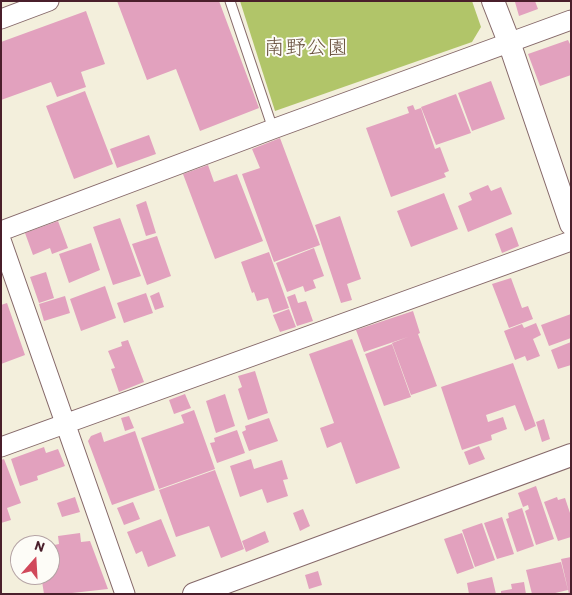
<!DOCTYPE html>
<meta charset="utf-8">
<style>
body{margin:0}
#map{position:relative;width:572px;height:595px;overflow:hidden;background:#f3efdc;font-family:Itim,sans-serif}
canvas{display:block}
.frame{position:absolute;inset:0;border:2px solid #4a1f2b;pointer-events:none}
.north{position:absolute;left:10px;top:535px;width:50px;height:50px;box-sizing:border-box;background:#fdfcf7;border:1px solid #b5a4a5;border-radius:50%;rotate:19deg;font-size:14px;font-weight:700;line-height:20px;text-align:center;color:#4a1f2b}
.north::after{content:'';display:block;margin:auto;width:18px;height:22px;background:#d1495b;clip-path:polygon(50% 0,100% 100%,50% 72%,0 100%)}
</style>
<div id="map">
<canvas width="572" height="595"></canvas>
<div class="frame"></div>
<div class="north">N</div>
</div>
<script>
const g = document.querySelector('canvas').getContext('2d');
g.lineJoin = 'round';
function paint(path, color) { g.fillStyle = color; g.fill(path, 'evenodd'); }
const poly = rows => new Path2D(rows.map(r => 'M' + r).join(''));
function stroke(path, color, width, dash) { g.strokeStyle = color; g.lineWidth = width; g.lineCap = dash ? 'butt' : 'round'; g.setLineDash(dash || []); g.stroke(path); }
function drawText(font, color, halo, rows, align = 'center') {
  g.font = font + ' Itim,"Klee One",sans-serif'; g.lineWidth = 4; g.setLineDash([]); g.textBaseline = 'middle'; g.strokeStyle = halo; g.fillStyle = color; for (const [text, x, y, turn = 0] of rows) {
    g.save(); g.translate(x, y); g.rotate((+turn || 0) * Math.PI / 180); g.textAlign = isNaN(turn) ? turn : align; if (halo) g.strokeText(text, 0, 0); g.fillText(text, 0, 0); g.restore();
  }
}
paint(poly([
 [240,1,472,1,481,27,472,42,275,111]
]), '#b1c569');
paint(poly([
 [117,1,219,1,259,108,200,131,176,69,147,80],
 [516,1,535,1,538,9,519,16,515,2],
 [86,11,105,64,81,72,86,87,57,97,51,82,1,100,1,42],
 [568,40,571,46,571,75,540,86,528,54],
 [491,81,505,119,472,131,458,93],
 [85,91,113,164,74,179,46,106],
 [456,94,471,133,436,145,421,107],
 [413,105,415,110,421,108,435,149,440,147,449,171,444,173,446,177,391,197,366,128,409,113,407,107],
 [149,135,156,154,117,168,110,149],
 [280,138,320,245,274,262,242,174,260,168,252,149],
 [208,165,214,182,237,174,263,241,215,259,183,174],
 [488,185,491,191,501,187,512,214,468,232,458,206,472,200,469,193],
 [444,193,458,229,411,247,397,211],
 [146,201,156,233,146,236,136,205],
 [340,216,361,279,347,284,352,300,341,303,315,225],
 [120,218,141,276,113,285,93,227],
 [58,221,68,248,52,254,50,248,33,255,25,233],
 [512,227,519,246,502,253,495,234],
 [157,236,171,276,147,285,132,244],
 [91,243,100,270,69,283,59,254],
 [314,248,324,276,313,280,316,288,305,292,303,286,287,292,276,263],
 [269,252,289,308,273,313,268,298,257,301,254,292,252,293,241,262],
 [46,272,54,298,39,303,30,277],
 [511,278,522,308,528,306,533,319,509,328,492,284],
 [105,286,116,318,81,331,70,299],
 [159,292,164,307,155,310,150,296],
 [146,293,153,313,124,323,117,303],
 [295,294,298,303,306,301,313,321,297,326,287,297],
 [65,296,70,313,44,321,39,304],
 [7,303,25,355,1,364,1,305],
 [289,309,296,327,280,332,273,315],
 [413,311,420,333,418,334,437,386,411,395,392,343,408,337,364,352,356,330],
 [571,314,571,338,549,346,541,325],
 [536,323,541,335,533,339,540,356,527,361,525,356,515,360,504,331,522,324,524,328],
 [352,339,400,468,356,484,341,442,327,448,320,428,334,423,309,354],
 [128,340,144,382,119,392,111,369,115,368,108,351,122,346,121,342],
 [571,342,571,365,558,369,551,350],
 [392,344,411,397,384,406,365,354],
 [513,363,536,426,525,431,515,405,486,415,488,422,503,417,507,429,491,435,492,440,462,450,441,387],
 [255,371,268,413,248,420,238,389,242,387,238,376],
 [185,394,191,408,174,414,169,400],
 [225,394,235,426,216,433,206,401],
 [194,410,215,469,159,489,141,438,184,423,181,415],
 [129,416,134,428,125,431,121,418],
 [269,418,278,441,249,451,242,432,246,430,245,426],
 [544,419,550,439,542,442,536,422],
 [237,430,245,453,217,463,210,443,215,442,214,438],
 [135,431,155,490,112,505,88,441,91,436,101,432,104,442],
 [479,446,485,459,469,465,464,452],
 [44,447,46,453,58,449,65,466,37,476,38,480,20,486,11,459],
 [4,459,21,503,7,508,11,520,1,523,1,460],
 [251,459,254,469,282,460,288,479,283,480,288,496,267,503,262,489,240,497,230,466],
 [215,470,244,549,221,558,209,526,176,537,159,490],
 [536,486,554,539,536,545,525,511,529,509,528,505,523,507,518,493],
 [75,497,80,512,62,517,57,503],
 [557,497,558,500,565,498,571,516,571,537,558,541,544,502],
 [133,502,140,519,124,525,117,508],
 [522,508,534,546,517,552,506,519,509,518,508,513],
 [303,509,310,526,300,531,293,513],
 [502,517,514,554,497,559,484,523],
 [161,519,176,556,148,567,142,551,136,554,127,532],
 [482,523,495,560,475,567,462,530],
 [265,531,269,542,246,552,242,541],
 [80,533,81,542,90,541,108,589,63,594,44,594,41,575,50,575,50,546,59,544,58,536],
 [462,533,474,568,457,574,444,539],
 [571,557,571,594,569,594,561,559],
 [561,562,568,590,551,594,532,594,526,570],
 [318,571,322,585,309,589,305,575],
 [492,577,496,594,469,594,467,583],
 [524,582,526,594,501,594,501,591,512,589,511,584]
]), '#e2a1be');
const service = poly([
 [230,1,273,129]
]);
const minor = poly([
 [1,19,49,1],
 [1,231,273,129,571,20],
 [1,240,125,594],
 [1,447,571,241]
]);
const tertiary = poly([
 [493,1,509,42,571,224],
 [194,594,571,455]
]);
stroke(service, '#856869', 11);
stroke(minor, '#856869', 21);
stroke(tertiary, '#856869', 24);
stroke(service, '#fff', 9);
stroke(minor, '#fff', 19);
stroke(tertiary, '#fff', 22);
drawText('21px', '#69513e', '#fdfcf7', [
 ["南野公園",306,49]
]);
</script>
